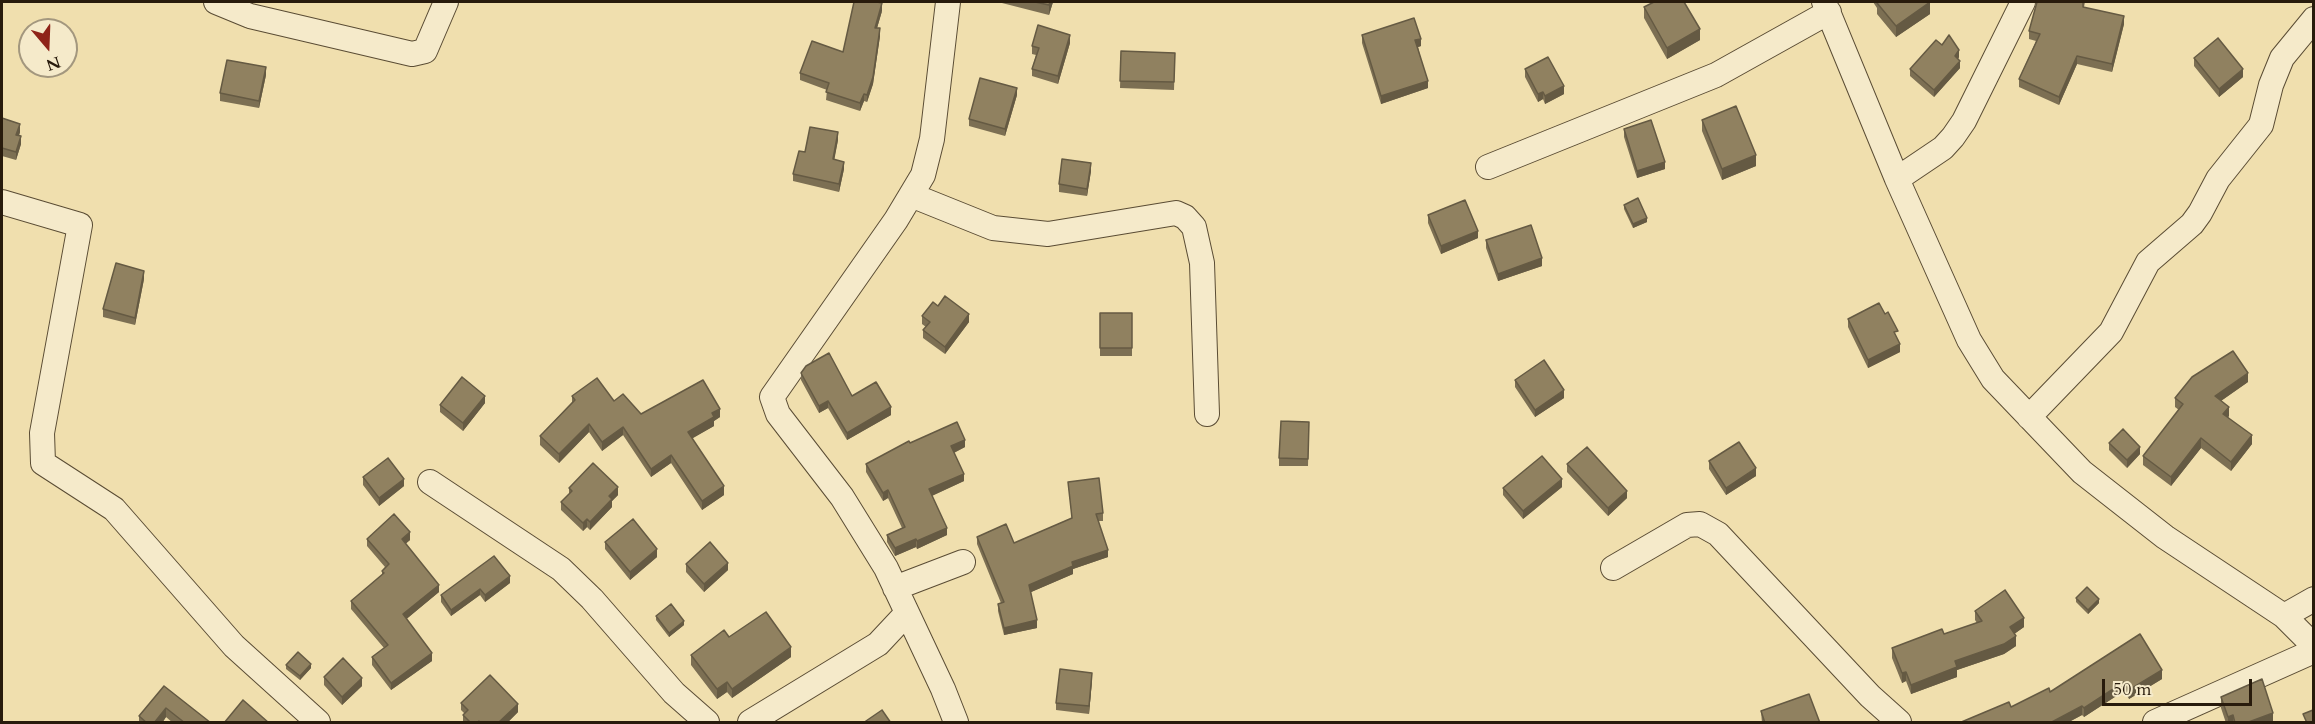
<!DOCTYPE html>
<style>
body{margin:0}
#map{position:relative;width:2315px;height:724px;overflow:hidden;background:#f0dfae;font-family:Cardo,serif}
canvas{display:block}
.frame{position:absolute;inset:0;border:3px solid #281b0c;pointer-events:none}
.north{position:absolute;left:18px;top:18px;width:60px;height:60px;box-sizing:border-box;background:#f5eaca;border:2px solid #a3977e;border-radius:50%;rotate:161deg;font-size:16px;font-weight:700;line-height:24px;text-align:center;color:#281b0c}
.north::after{content:'';display:block;margin:auto;width:21px;height:27px;background:#8f2418;clip-path:polygon(50% 0,100% 100%,50% 72%,0 100%)}
.scale{position:absolute;left:2102px;top:679px;width:150px;height:27px;box-sizing:border-box;border:3px solid #281b0c;border-top:0;padding-left:8px;font-size:18px;line-height:21px;white-space:nowrap;color:#281b0c;-webkit-text-stroke:4px #f5eaca;paint-order:stroke}
</style>
<div id="map">
<canvas width="2315" height="724"></canvas>
<div class="frame"></div>
<div class="north">N</div>
<div class="scale">50 m</div>
</div>
<script>
const g = document.querySelector('canvas').getContext('2d');
g.lineJoin = 'round';
const poly = rows => new Path2D(rows.map(r => 'M' + r).join(''));
function stroke(path, color, width, dash) { g.strokeStyle = color; g.lineWidth = width; g.lineCap = dash ? 'butt' : 'round'; g.setLineDash(dash || []); g.stroke(path); }
function paint(path, color) { g.fillStyle = color; g.fill(path, 'evenodd'); }
const street = poly([
 [216,2,250,16,412,54,425,51,446,2],
 [948,2,932,139,923,175,896,220,772,397,778,414,842,497,886,568,943,689,956,722],
 [1824,2,1897,179,1969,340,1993,379,2082,472,2165,537,2284,616,2314,646],
 [1488,167,1716,75,1829,12],
 [1897,179,1943,148,1953,137,1964,121,2023,2],
 [911,195,993,228,1048,234,1176,213,1185,217,1194,227,1202,263,1207,414],
 [2,202,80,225,42,433,43,463,114,509,234,646,318,722],
 [2029,417,2111,332,2148,262,2192,224,2200,213,2218,179,2261,125,2271,85,2282,58,2314,19],
 [430,482,561,569,592,599,674,693,707,722],
 [1613,568,1687,525,1700,524,1718,534,1870,696,1899,722],
 [895,588,963,562],
 [2284,616,2314,599],
 [750,722,878,644,907,613],
 [2155,722,2314,651]
]);
stroke(street, '#5a4c34', 26);
stroke(street, '#f5eaca', 24);
paint(poly([
 [998,2,1053,2,1049,15],
 [1873,2,1929,2,1930,14,1896,37,1877,14,1877,8],
 [2085,2,2084,7,2124,24,2112,72,2077,64,2059,105,2019,87,2019,79,2036,41,2029,39,2029,31],
 [1644,7,1700,40,1667,59,1644,18],
 [882,11,877,28,880,36,873,84,867,102,864,101,860,111,826,100,827,90,800,80,800,73,843,52],
 [1362,35,1421,46,1418,47,1428,88,1381,104,1362,43],
 [1070,43,1058,84,1032,76,1032,69,1036,55,1032,54,1032,46],
 [1942,45,1959,57,1958,59,1960,68,1934,97,1910,76,1910,69],
 [1121,51,1175,53,1174,90,1120,88],
 [2194,58,2243,77,2219,97,2194,66],
 [1525,69,1564,94,1545,104,1543,99,1538,102,1525,77],
 [266,75,259,108,220,101,220,93],
 [1017,95,1005,136,969,126,969,119],
 [2,118,20,132,19,136,21,144,16,160,2,156],
 [1702,120,1756,166,1722,180,1702,131],
 [1624,129,1665,169,1637,178,1624,137],
 [838,140,834,159,844,169,839,192,793,181,793,174,805,152],
 [1091,171,1087,196,1059,192,1059,184],
 [1624,205,1647,222,1633,228,1624,209],
 [1428,215,1478,238,1441,254,1428,223],
 [1486,240,1542,266,1498,281,1486,248],
 [144,279,135,325,103,317,103,309],
 [938,306,969,322,945,354,923,338,923,330,926,327,922,324,922,316],
 [1100,313,1132,313,1132,356,1100,356],
 [1848,319,1898,339,1900,352,1868,368,1848,327],
 [801,373,852,396,891,415,847,440,828,408,819,413,801,380],
 [1515,380,1564,398,1535,417,1515,387],
 [2248,382,2221,401,2229,416,2228,417,2252,444,2231,471,2201,448,2171,486,2143,465,2143,456,2179,410,2175,407,2175,398],
 [572,396,614,401,641,414,720,417,714,421,714,426,692,438,724,495,702,510,671,463,651,477,623,435,602,451,589,432,559,463,540,445,540,436,572,402],
 [485,403,463,431,440,412,440,405],
 [1309,422,1308,466,1279,466,1279,458],
 [910,443,965,447,954,453,964,481,932,496,947,535,917,549,916,547,895,556,887,542,887,535,902,528,888,498,883,501,866,472,866,464],
 [2109,443,2140,454,2127,468,2109,450],
 [1709,461,1756,476,1726,495,1709,469],
 [1567,464,1627,498,1608,516,1567,472],
 [363,477,404,486,379,506,363,485],
 [1068,482,1103,513,1103,521,1098,521,1108,557,1073,569,1073,574,1031,592,1037,628,1004,635,998,611,998,604,1001,603,977,544,977,537,1014,543,1072,519],
 [1562,487,1523,519,1503,495,1503,488],
 [569,488,618,495,612,501,612,507,590,530,587,527,583,531,561,510,561,502,569,494],
 [367,539,410,540,405,544,439,592,406,619,432,661,391,690,372,665,372,657,384,648,351,609,351,601,382,575,382,571,385,567,367,546],
 [605,542,657,557,630,580,605,549],
 [686,564,728,570,704,592,686,572],
 [510,583,485,602,480,595,451,616,441,602,441,595],
 [2076,598,2099,603,2088,614,2076,602],
 [1975,611,2024,627,2014,634,2016,646,2004,654,1957,670,1957,677,1911,694,1906,681,1902,683,1892,658,1892,648,1944,634,1977,623,1975,620],
 [656,616,684,625,669,637,656,620],
 [2140,634,2162,679,2129,699,2124,691,2084,717,2082,715,2067,723,1959,723,2011,707,2050,692],
 [729,637,791,657,732,698,727,692,717,699,691,665,691,655],
 [286,665,311,668,300,680,286,669],
 [324,677,362,686,342,705,324,685],
 [1092,680,1089,714,1056,710,1056,703],
 [164,686,211,723,173,723,166,717,162,723,139,723,139,716],
 [2221,697,2273,723,2226,723,2221,708],
 [461,703,518,712,507,723,463,723,463,715,465,714,461,710],
 [1761,711,1820,723,1762,723]
]), '#7c6f53');
paint(poly([
 [1050,2,1053,2,1049,15,1049,5],
 [1930,2,1930,14,1896,37,1896,26],
 [882,3,882,11,875,35,875,28],
 [2124,16,2124,24,2112,72,2112,64],
 [880,28,880,36,873,84,867,102,867,95],
 [1700,29,1700,40,1667,59,1667,48],
 [1070,35,1070,43,1058,84,1058,76],
 [1421,39,1421,46,1415,48,1415,40],
 [1959,50,1959,57,1955,64,1955,56],
 [2077,56,2077,64,2059,105,2059,97],
 [1960,61,1960,68,1934,97,1934,90],
 [266,67,266,75,259,108,259,101],
 [2243,69,2243,77,2219,97,2219,89],
 [1428,81,1428,88,1381,104,1381,96],
 [1564,86,1564,94,1545,104,1545,96],
 [1017,88,1017,95,1005,136,1005,129],
 [1543,92,1543,99,1538,102,1538,94],
 [864,94,864,101,860,111,860,103],
 [20,124,20,132,16,143,16,135],
 [838,132,838,140,833,167,833,159],
 [21,136,21,144,16,160,16,152],
 [1756,155,1756,166,1722,180,1722,169],
 [844,162,844,169,839,192,839,184],
 [1665,162,1665,169,1637,178,1637,171],
 [1091,163,1091,171,1087,196,1087,189],
 [1647,218,1647,222,1633,228,1633,224],
 [1478,231,1478,238,1441,254,1441,246],
 [1542,258,1542,266,1498,281,1498,274],
 [144,271,144,279,135,325,135,318],
 [969,314,969,322,945,354,945,347],
 [1900,344,1900,352,1868,368,1868,360],
 [2248,373,2248,382,2215,405,2215,396],
 [1564,390,1564,398,1535,417,1535,410],
 [485,396,485,403,463,431,463,423],
 [828,401,828,408,819,413,819,406],
 [891,407,891,415,847,440,847,433],
 [2229,407,2229,416,2223,423,2223,414],
 [720,409,720,417,714,421,714,426,688,441,688,432,712,413],
 [589,424,589,432,559,463,559,454],
 [623,427,623,435,602,451,602,442],
 [2252,435,2252,444,2231,471,2231,462],
 [2201,438,2201,448,2171,486,2171,477],
 [965,440,965,447,951,454,951,446],
 [2140,447,2140,454,2127,468,2127,460],
 [671,455,671,463,651,477,651,469],
 [1756,468,1756,476,1726,495,1726,488],
 [964,474,964,481,929,497,929,489],
 [404,479,404,486,379,506,379,498],
 [1562,479,1562,487,1523,519,1523,511],
 [724,486,724,495,702,510,702,501],
 [618,487,618,495,612,501,612,507,590,530,590,522,609,496],
 [888,490,888,498,883,501,883,493],
 [1627,491,1627,498,1608,516,1608,508],
 [587,519,587,527,583,531,583,523],
 [947,528,947,535,917,549,917,541],
 [410,532,410,540,402,547,402,539],
 [916,539,916,547,895,556,895,548],
 [657,549,657,557,630,580,630,572],
 [1108,550,1108,557,1073,569,1073,574,1029,593,1029,585,1072,562],
 [728,563,728,570,704,592,704,584],
 [510,576,510,583,485,602,485,595],
 [439,585,439,592,403,622,403,614],
 [480,589,480,595,451,616,451,610],
 [2099,599,2099,603,2088,614,2088,610],
 [2024,618,2024,627,2010,637,2010,627],
 [1037,620,1037,628,1004,635,1004,628],
 [684,621,684,625,669,637,669,633],
 [2016,636,2016,646,2004,654,1957,670,1957,677,1911,694,1911,685,1955,661],
 [791,647,791,657,732,698,732,689],
 [432,653,432,661,391,690,391,683],
 [311,664,311,668,300,680,300,676],
 [2162,670,2162,679,2129,699,2129,690],
 [1906,672,1906,681,1902,683,1902,673],
 [1092,673,1092,680,1089,714,1089,706],
 [362,678,362,686,342,705,342,697],
 [727,682,727,692,717,699,717,689],
 [2124,682,2124,691,2084,717,2084,708],
 [518,704,518,712,507,723,498,723],
 [2082,706,2082,715,2067,723,2050,723],
 [166,708,166,717,162,723,154,723],
 [2273,713,2273,723,2246,723],
 [2233,715,2233,723,2228,723,2228,717]
]), '#655a43');
const building = poly([
 [854,2,877,2,882,3,875,28,880,28,873,77,867,95,864,94,860,103,826,92,829,83,800,73,812,41,843,52,854,2],
 [1035,2,1050,2,1049,5,1035,2],
 [1654,2,1684,2,1700,29,1667,48,1644,7,1654,2],
 [1879,2,1930,2,1896,26,1877,3,1879,2],
 [2037,2,2083,2,2083,7,2124,16,2112,64,2077,56,2059,97,2019,79,2040,34,2029,31,2037,2],
 [1414,18,1421,39,1415,40,1428,81,1381,96,1362,35,1414,18],
 [1038,25,1070,35,1058,76,1032,69,1039,48,1032,46,1038,25],
 [1949,35,1959,50,1955,56,1960,61,1934,90,1910,69,1936,40,1942,45,1949,35],
 [2218,38,2243,69,2219,89,2194,58,2218,38],
 [1121,51,1175,53,1174,82,1120,81,1121,51],
 [1548,57,1564,86,1545,96,1543,92,1538,94,1525,69,1548,57],
 [227,60,266,67,259,101,220,93,227,60],
 [980,78,1017,88,1005,129,969,119,980,78],
 [1736,106,1756,155,1722,169,1702,120,1736,106],
 [2,118,20,124,16,135,21,136,16,152,2,148,2,118],
 [1651,120,1665,162,1637,171,1624,129,1651,120],
 [810,127,838,132,833,159,844,162,839,184,793,174,799,151,805,152,810,127],
 [1062,159,1091,163,1087,189,1059,184,1062,159],
 [1638,198,1647,218,1633,224,1624,205,1638,198],
 [1465,200,1478,231,1441,246,1428,215,1465,200],
 [1531,225,1542,258,1498,274,1486,240,1531,225],
 [116,263,144,271,135,318,103,309,116,263],
 [945,296,969,314,945,347,923,330,930,322,922,316,933,302,938,306,945,296],
 [1879,303,1885,314,1888,312,1898,331,1894,332,1900,344,1868,360,1848,319,1879,303],
 [1100,313,1132,313,1132,348,1100,348,1100,313],
 [2233,351,2248,373,2215,396,2229,407,2223,414,2252,435,2231,462,2201,438,2171,477,2143,456,2183,404,2175,398,2192,377,2233,351],
 [829,353,852,396,876,382,891,407,847,433,828,401,819,406,801,373,806,366,829,353],
 [1544,360,1564,390,1535,410,1515,380,1544,360],
 [462,377,485,396,463,423,440,405,462,377],
 [597,378,614,401,623,394,641,414,703,380,720,409,712,413,714,417,688,432,724,486,702,501,671,455,651,469,623,427,602,442,589,424,559,454,540,436,575,400,572,396,597,378],
 [1281,421,1309,422,1308,459,1279,458,1281,421],
 [957,422,965,440,951,446,964,474,929,489,947,528,917,541,916,539,895,548,887,535,905,527,888,490,883,493,866,464,909,441,910,443,957,422],
 [2123,429,2140,447,2127,460,2109,443,2123,429],
 [1739,442,1756,468,1726,488,1709,461,1739,442],
 [1587,447,1627,491,1608,508,1567,464,1587,447],
 [1542,456,1562,479,1523,511,1503,488,1542,456],
 [388,458,404,479,379,498,363,477,388,458],
 [593,463,618,487,609,496,612,499,590,522,587,519,583,523,561,502,572,491,569,488,593,463],
 [1099,478,1103,513,1096,514,1108,550,1072,562,1073,566,1029,585,1037,620,1004,628,998,604,1004,602,977,537,1006,524,1014,543,1072,518,1068,482,1099,478],
 [394,514,410,532,402,539,439,585,403,614,432,653,391,683,372,657,388,645,351,601,384,573,382,571,389,564,367,539,394,514],
 [633,519,657,549,630,572,605,542,633,519],
 [710,542,728,563,704,584,686,564,710,542],
 [494,556,510,576,485,595,480,589,451,610,441,595,494,556],
 [2087,587,2099,599,2088,610,2076,598,2087,587],
 [2005,590,2024,618,2010,627,2016,636,2004,644,1955,661,1957,667,1911,685,1906,672,1902,673,1892,648,1942,629,1944,634,1982,621,1975,611,2005,590],
 [671,604,684,621,669,633,656,616,671,604],
 [766,612,791,647,732,689,727,682,717,689,691,655,724,630,729,637,766,612],
 [2140,634,2162,670,2129,690,2124,682,2084,708,2082,706,2050,723,1959,723,2009,702,2011,707,2049,688,2050,692,2140,634],
 [298,652,311,664,300,676,286,665,298,652],
 [343,658,362,678,342,697,324,677,343,658],
 [1060,669,1092,673,1089,706,1056,703,1060,669],
 [490,675,518,704,498,723,480,723,479,721,478,723,471,723,463,715,468,710,461,703,490,675],
 [2262,679,2273,713,2246,723,2235,723,2233,715,2228,717,2221,697,2262,679],
 [164,686,211,723,185,723,166,708,154,723,147,723,139,716,164,686],
 [1809,694,1820,723,1765,723,1761,711,1809,694],
 [243,700,269,723,224,723,243,700],
 [882,710,891,723,863,723,882,710],
 [2313,710,2313,723,2307,723,2303,714,2313,710]
]);
paint(building, '#908160');
stroke(building, '#655a43', 1.5);
</script>
